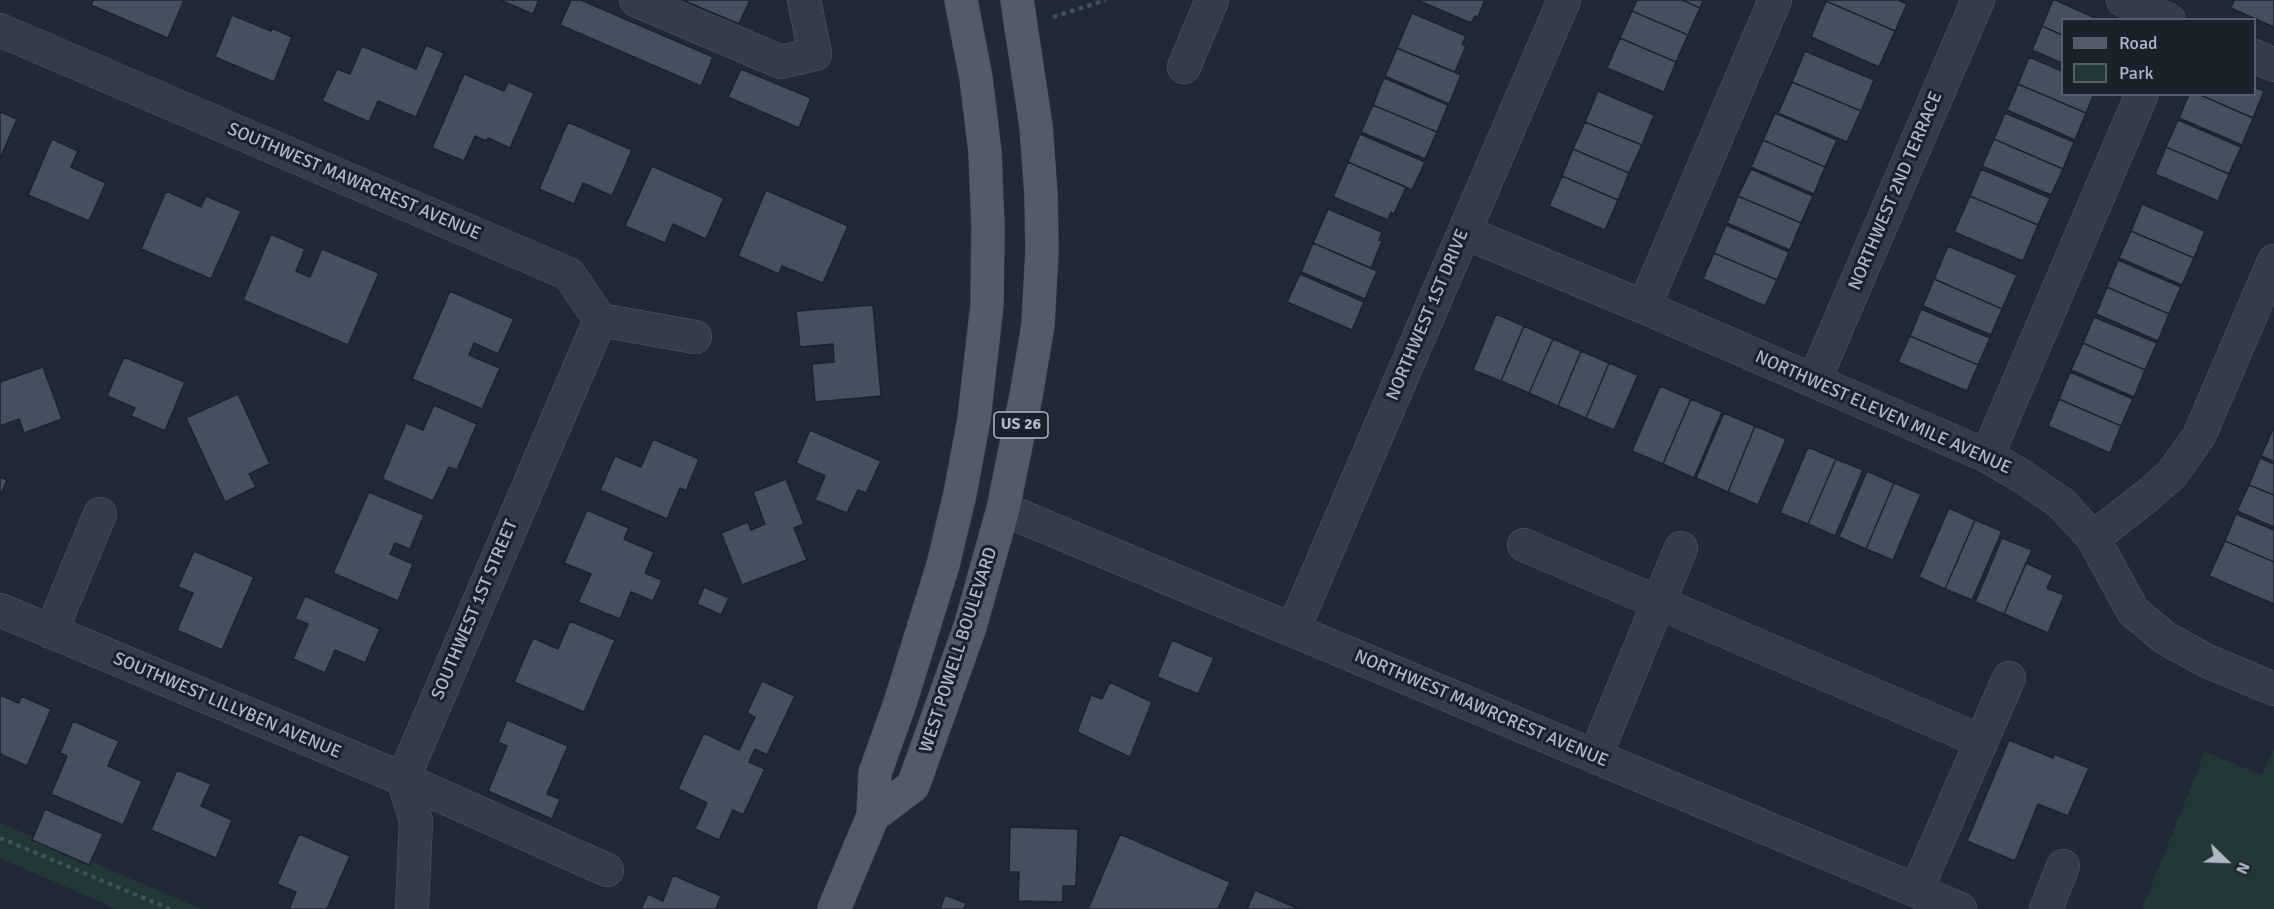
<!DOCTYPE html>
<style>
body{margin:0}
#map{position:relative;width:2274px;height:909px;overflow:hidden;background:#202a36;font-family:Signika,sans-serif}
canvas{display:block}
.legend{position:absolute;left:2061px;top:18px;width:195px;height:78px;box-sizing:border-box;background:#19212b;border:2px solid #555d68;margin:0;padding:8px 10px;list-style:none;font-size:18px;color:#aeb7c4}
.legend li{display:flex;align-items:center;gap:12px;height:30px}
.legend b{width:30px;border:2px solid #555d68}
.north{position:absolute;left:2196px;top:831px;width:60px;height:60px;-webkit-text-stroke:4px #19212b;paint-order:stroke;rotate:113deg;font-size:16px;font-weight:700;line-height:24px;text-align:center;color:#aeb7c4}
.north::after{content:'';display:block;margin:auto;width:21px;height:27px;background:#aeb7c4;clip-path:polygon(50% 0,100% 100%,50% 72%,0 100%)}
</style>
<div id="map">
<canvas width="2274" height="909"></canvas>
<ul class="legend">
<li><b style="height:8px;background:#525b67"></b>Road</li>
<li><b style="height:16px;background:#233738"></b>Park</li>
</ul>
<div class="north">N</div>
</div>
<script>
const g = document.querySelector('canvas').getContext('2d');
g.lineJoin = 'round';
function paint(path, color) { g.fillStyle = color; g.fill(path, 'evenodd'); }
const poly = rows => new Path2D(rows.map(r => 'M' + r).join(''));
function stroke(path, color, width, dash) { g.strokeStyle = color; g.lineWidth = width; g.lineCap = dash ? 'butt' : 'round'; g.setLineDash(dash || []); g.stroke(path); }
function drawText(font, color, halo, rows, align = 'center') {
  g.font = font + ' Signika,sans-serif'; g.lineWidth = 6; g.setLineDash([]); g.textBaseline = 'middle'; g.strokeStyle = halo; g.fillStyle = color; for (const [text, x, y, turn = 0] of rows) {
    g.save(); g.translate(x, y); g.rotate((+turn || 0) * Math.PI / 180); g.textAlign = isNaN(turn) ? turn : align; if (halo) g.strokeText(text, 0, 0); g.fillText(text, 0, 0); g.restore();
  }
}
paint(poly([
 [2274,749,2274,909,2142,909,2205,752,2262,775],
 [0,823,202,909,117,909,0,858]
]), '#233738');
const building = poly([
 [93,0,184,0,168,38,91,5,93,0],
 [500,0,539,0,533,14,500,0],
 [571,0,581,0,713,57,701,86,560,25,571,0],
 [688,0,750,0,739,24,687,2,688,0],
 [1417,0,1485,0,1478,17,1475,16,1471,23,1417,0],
 [1637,0,1682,0,1700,8,1688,35,1632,11,1637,0],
 [1682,0,1703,0,1700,8,1682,0],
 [1827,0,1898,0,1907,4,1895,31,1826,1,1827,0],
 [2053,0,2055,0,2100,20,2062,20,2062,35,2042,26,2053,0],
 [2234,0,2274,0,2274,27,2231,8,2234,0],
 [1826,1,1895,31,1879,67,1811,37,1826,1],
 [1632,11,1688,35,1676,62,1620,38,1632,11],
 [1412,13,1466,36,1462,44,1466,46,1455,72,1397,48,1412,13],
 [232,15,271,31,272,28,292,37,274,82,215,57,232,15],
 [2042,26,2062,35,2062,63,2032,50,2042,26],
 [1620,38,1676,62,1664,92,1607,68,1620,38],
 [426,45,444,53,416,117,378,101,369,122,322,101,337,69,350,74,362,46,416,69,426,45],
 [1397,48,1461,75,1449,104,1385,76,1397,48],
 [1805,51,1874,80,1861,111,1792,82,1805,51],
 [2029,57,2062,71,2062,94,2094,94,2086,113,2018,84,2029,57],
 [741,69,811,98,799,128,728,97,741,69],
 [464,74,504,91,508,82,534,93,510,148,488,138,486,141,475,136,464,161,432,148,464,74],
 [1384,78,1448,105,1437,132,1373,105,1384,78],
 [1792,82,1861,111,1847,142,1778,113,1792,82],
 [2018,84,2086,113,2075,140,2007,110,2018,84],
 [2254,87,2264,91,2253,118,2198,94,2254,94,2254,87],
 [1598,91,1654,115,1642,145,1585,122,1598,91],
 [2189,94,2198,94,2253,118,2242,145,2179,118,2189,94],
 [1373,105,1437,132,1425,159,1361,132,1373,105],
 [0,112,17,119,0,159,0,112],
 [1775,113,1837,140,1825,167,1763,140,1775,113],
 [2005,113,2074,142,2063,169,1994,139,2005,113],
 [2178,120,2241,147,2229,174,2166,147,2178,120],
 [568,122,632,150,612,196,583,183,574,204,539,189,568,122],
 [1585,122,1642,145,1629,173,1573,149,1585,122],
 [1360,134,1425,162,1412,190,1348,162,1360,134],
 [52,139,78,151,71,167,106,183,89,221,28,195,52,139],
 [1994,139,2063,169,2051,195,1982,166,1994,139],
 [1763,140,1825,167,1814,194,1751,167,1763,140],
 [2166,147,2229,174,2218,201,2155,174,2166,147],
 [1573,149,1629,173,1618,200,1562,176,1573,149],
 [1348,162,1406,187,1394,214,1391,212,1388,220,1333,197,1348,162],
 [652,166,724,198,706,239,673,224,665,243,625,226,652,166],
 [1751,169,1813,196,1801,223,1738,196,1751,169],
 [1981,169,2050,198,2038,225,1970,196,1981,169],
 [1562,176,1618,200,1605,230,1549,206,1562,176],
 [766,190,848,226,823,283,782,266,779,274,738,256,766,190],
 [166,191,201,207,206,196,241,211,211,279,141,249,166,191],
 [1738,196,1801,223,1790,250,1727,223,1738,196],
 [1970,196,2038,225,2023,261,1954,232,1970,196],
 [2142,204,2205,231,2194,258,2131,231,2142,204],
 [1328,209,1382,232,1379,240,1382,241,1371,268,1313,243,1328,209],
 [1726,225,1789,252,1777,280,1714,253,1726,225],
 [2131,231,2194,258,2182,285,2119,258,2131,231],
 [271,234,305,249,296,271,310,277,322,249,379,273,348,345,243,300,271,234],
 [1313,243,1377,271,1365,299,1301,272,1313,243],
 [1948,246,2017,275,2002,309,1934,279,1948,246],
 [1714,253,1777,280,1765,306,1703,279,1714,253],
 [2118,260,2181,287,2169,314,2107,287,2118,260],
 [1300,274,1364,302,1352,330,1287,302,1300,274],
 [1934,279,2002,309,1991,335,1923,306,1934,279],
 [2107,287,2169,314,2158,341,2096,314,2107,287],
 [450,291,514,319,498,354,474,343,469,355,500,368,482,409,412,379,450,291],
 [873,305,881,396,815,402,812,364,834,362,833,344,800,347,796,311,873,305],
 [1921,309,1990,338,1978,365,1910,336,1921,309],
 [1496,314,1524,326,1501,381,1473,370,1496,314],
 [2094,317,2157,343,2145,370,2083,343,2094,317],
 [1524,326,1553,339,1529,393,1501,381,1524,326],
 [1910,336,1978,365,1967,391,1898,362,1910,336],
 [1553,339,1581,351,1558,406,1529,393,1553,339],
 [2083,343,2145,370,2134,397,2071,370,2083,343],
 [1581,351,1609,363,1586,418,1558,406,1581,351],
 [124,357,185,382,165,431,131,416,135,408,107,396,124,357],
 [1609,363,1638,375,1614,430,1586,418,1609,363],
 [43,367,62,419,24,433,19,419,0,426,0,382,43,367],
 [2070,372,2133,399,2121,426,2059,399,2070,372],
 [1660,386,1691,399,1663,464,1632,451,1660,386],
 [238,394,270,464,249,474,256,487,225,502,186,418,238,394],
 [1691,399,1722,412,1694,478,1663,464,1691,399],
 [2059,399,2121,426,2110,453,2048,426,2059,399],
 [434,405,477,424,457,470,449,467,433,501,382,479,406,423,423,430,434,405],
 [1724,413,1755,426,1728,492,1696,478,1724,413],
 [1755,426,1786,439,1758,505,1728,492,1755,426],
 [2273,429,2274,430,2274,461,2261,456,2273,429],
 [810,430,881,461,866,493,858,490,847,513,815,500,825,476,796,463,810,430],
 [653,439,699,459,686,491,680,488,667,519,600,490,615,456,641,467,653,439],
 [1808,447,1836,459,1808,524,1780,513,1808,447],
 [2260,458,2274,464,2274,495,2249,485,2260,458],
 [1836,459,1863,470,1835,536,1808,524,1836,459],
 [1867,471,1894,483,1866,549,1839,537,1867,471],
 [0,477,7,480,0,497,0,477],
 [786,479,804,524,794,528,807,560,742,585,721,533,748,522,751,530,765,524,753,492,786,479],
 [1894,483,1921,494,1893,560,1866,549,1894,483],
 [2249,485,2274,495,2274,527,2237,511,2249,485],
 [369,492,424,515,410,549,395,543,390,554,413,564,398,601,333,573,369,492],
 [1949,508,1975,520,1945,589,1919,577,1949,508],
 [587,510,629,528,624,539,654,552,645,573,662,580,653,601,631,592,620,619,578,602,591,574,564,563,587,510],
 [2236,514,2274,530,2274,562,2225,541,2236,514],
 [1975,520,2002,531,1972,600,1945,589,1975,520],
 [2002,538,2032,550,2004,614,1975,602,2002,538],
 [2225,541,2274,562,2274,604,2209,576,2225,541],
 [194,551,254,577,222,650,177,630,193,593,178,587,194,551],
 [2026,563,2053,575,2047,588,2064,595,2048,633,2004,614,2026,563],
 [704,587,729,598,721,615,697,604,704,587],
 [305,596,380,629,365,663,335,650,325,673,293,659,308,624,295,619,305,596],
 [570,621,615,640,584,712,514,682,533,638,558,649,570,621],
 [1172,640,1214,658,1198,694,1157,677,1172,640],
 [762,681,795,696,767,755,755,749,749,762,765,769,743,815,733,810,719,840,695,829,707,803,678,789,704,733,739,750,755,717,747,713,762,681],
 [1110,682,1152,702,1130,757,1077,732,1091,695,1102,699,1110,682],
 [0,695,19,703,21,696,51,709,27,766,0,754,0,695],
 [507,720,568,746,547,794,560,799,552,819,488,791,507,746,498,742,507,720],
 [73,721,119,741,108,766,142,781,123,825,51,794,67,756,60,753,73,721],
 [2009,740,2053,758,2054,754,2089,768,2068,816,2038,804,2015,861,1967,841,2009,740],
 [177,770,211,784,201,806,232,820,216,858,151,830,177,770],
 [45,809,103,834,89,865,32,840,45,809],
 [1010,827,1078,829,1076,886,1063,886,1063,902,1018,901,1019,872,1009,872,1010,827],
 [299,834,350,856,327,909,289,909,296,892,277,884,299,834],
 [1120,834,1230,882,1218,909,1088,909,1120,834],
 [673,875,721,896,716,909,641,909,648,894,663,901,673,875],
 [1255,890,1299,909,1247,909,1255,890],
 [945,895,966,903,964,909,940,909,945,895]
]);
paint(building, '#44505e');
stroke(building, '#1b232d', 1.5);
const minor = poly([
 [636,0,781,62,815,54,804,0],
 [2123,0,2169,20],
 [0,30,569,274,600,320,695,337],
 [2254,56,2274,65],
 [1184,67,1212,0],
 [1464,232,1644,307,1987,456,2020,475,2061,503,2093,538,2133,611,2165,638,2207,661,2274,689],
 [1644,307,1775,0],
 [1814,381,1978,0],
 [1987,456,2142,94],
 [1003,509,1960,909],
 [2093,538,2147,496,2172,474,2199,436,2274,261],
 [1524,545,1981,741],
 [0,610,403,779,607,870],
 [1293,630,1564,0],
 [51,632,100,514],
 [1595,757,1681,548],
 [1916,891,2009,678],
 [412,909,416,821,403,779,600,320],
 [2046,909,2063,866]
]);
const major = poly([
 [873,816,913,786,970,627,1003,509,1026,396,1038,325,1042,250,1041,195,1036,126,1017,0],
 [834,909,873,816,875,773,900,703,943,565,960,494,974,419,987,305,988,228,985,152,976,78,961,0]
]);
stroke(minor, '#515a65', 34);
stroke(major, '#3d4550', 34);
stroke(poly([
 [1053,17,1106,0],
 [0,838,170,909]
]), '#405355', 4, [4.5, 4.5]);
stroke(minor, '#343c47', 33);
stroke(major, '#525b67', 33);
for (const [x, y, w] of [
 [1021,425,54]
]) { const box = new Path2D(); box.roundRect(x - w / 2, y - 13, w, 26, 4.5); g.fillStyle = '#19212b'; g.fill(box); stroke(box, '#aeb7c4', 1.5); }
drawText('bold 16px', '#aeb7c4', null, [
 ["US 26",1021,425]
]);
drawText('18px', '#aeb7c4', '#19212b', [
 ["SOUTHWEST MAWRCREST AVENUE",354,182,23],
 ["NORTHWEST 2ND TERRACE",1896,191,-67],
 ["NORTHWEST 1ST DRIVE",1428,315,-67],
 ["NORTHWEST ELEVEN MILE AVENUE",1883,413,24],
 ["SOUTHWEST 1ST STREET",475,610,-67],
 ["WEST POWELL BOULEVARD",959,650,-72],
 ["SOUTHWEST LILLYBEN AVENUE",227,706,23],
 ["NORTHWEST MAWRCREST AVENUE",1481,709,23]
]);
</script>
